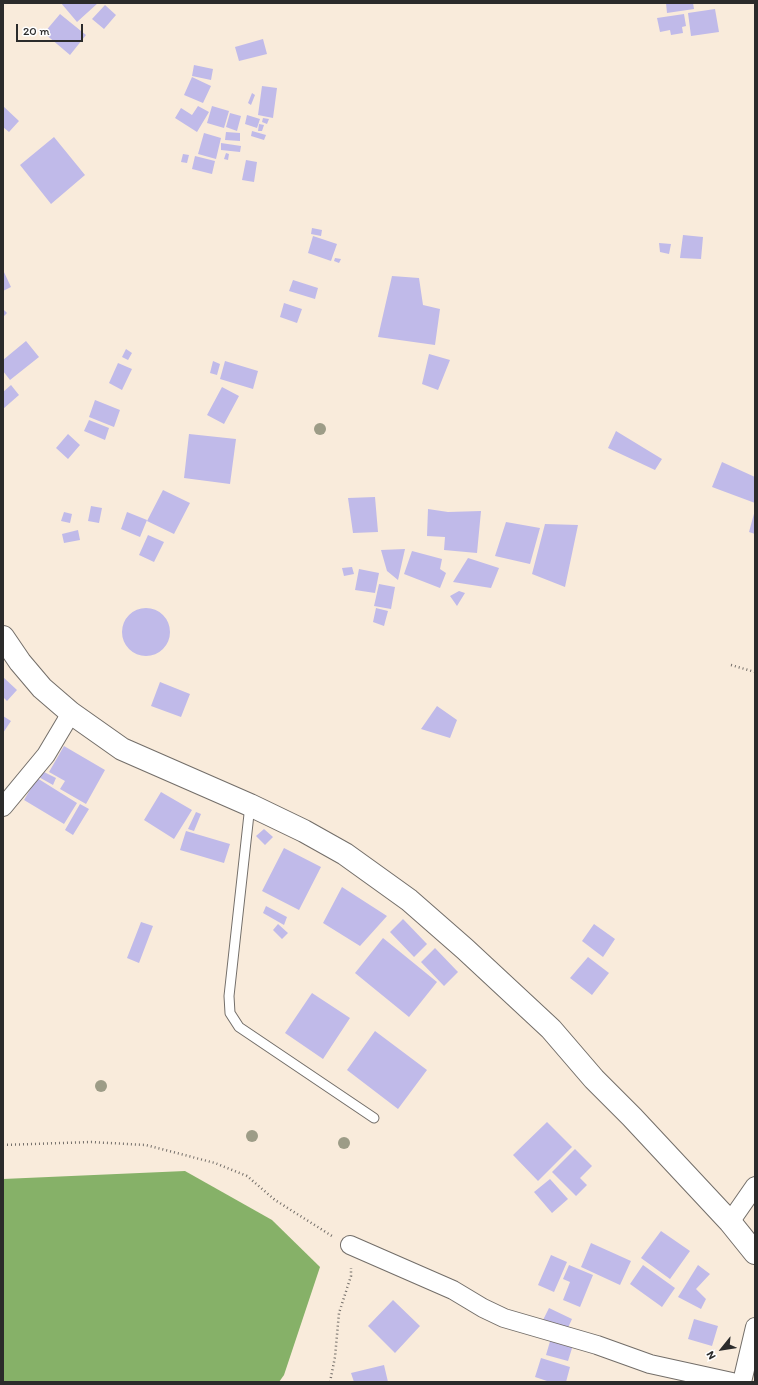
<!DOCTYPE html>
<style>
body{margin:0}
#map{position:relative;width:758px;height:1385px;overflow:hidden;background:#f9ebdb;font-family:Itim,sans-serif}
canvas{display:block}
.frame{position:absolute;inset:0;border:4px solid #2b2b2b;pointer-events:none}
.north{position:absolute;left:702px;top:1329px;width:40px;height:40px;-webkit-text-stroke:3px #fff;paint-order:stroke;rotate:240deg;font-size:11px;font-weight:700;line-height:16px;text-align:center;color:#2b2b2b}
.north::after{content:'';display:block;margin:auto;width:14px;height:18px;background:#2b2b2b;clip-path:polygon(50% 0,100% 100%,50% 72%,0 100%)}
.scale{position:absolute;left:16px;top:24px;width:67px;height:18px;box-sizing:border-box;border:2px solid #2b2b2b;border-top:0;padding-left:5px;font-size:12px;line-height:14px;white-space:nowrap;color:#2b2b2b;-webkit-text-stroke:3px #fff;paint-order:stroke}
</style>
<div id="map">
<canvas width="758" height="1385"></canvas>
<div class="frame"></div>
<div class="north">N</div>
<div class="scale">20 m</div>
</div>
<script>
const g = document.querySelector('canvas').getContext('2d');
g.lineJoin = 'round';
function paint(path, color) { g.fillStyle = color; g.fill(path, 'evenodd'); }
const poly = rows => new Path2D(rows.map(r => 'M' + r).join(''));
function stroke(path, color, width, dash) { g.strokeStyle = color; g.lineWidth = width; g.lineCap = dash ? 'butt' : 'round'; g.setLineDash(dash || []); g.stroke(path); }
paint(poly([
 [185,1171,272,1220,320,1267,284,1375,279,1382,3,1382,3,1179]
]), '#86b168');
paint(poly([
 [61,3,98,3,77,22],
 [666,3,693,3,694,9,667,13],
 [105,5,116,15,104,29,92,19],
 [715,9,719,32,691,36,688,13],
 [60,14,86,35,70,55,44,33],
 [684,14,686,26,682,27,683,33,671,35,670,30,660,32,657,18],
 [263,39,267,54,239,61,235,47],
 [194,65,213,69,211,80,192,76],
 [192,77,211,86,203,103,184,95],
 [262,86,277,88,273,118,258,115],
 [252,93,255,95,251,105,248,103],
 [3,106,19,121,9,132,3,127],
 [198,106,209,112,197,132,175,118,181,108,192,115],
 [212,106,229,111,224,128,207,123],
 [230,113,241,116,237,131,226,127],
 [247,115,260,119,257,128,245,124],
 [263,118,269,119,267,124,262,122],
 [259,124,264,125,262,131,258,131],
 [252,131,266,135,264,140,251,136],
 [226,132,240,133,240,141,225,140],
 [204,133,221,138,216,159,198,154],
 [54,137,85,175,51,204,20,165],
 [221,143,241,146,240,152,221,150],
 [226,153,229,154,228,160,224,159],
 [183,154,189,155,187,163,181,162],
 [195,156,215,161,212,174,192,169],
 [246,160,257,162,254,182,242,180],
 [312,228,322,230,321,236,311,234],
 [683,235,703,237,701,259,680,258],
 [313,236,337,244,331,261,308,253],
 [659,243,671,244,669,254,660,252],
 [335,258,341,259,339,263,334,261],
 [3,270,11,287,3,291],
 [392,276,419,278,423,305,440,309,435,345,378,337],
 [293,280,318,288,315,299,289,291],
 [284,303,302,309,297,323,280,317],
 [3,309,7,313,4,316,3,315],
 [26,341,39,357,10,380,3,371,3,360],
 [126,349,132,353,128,360,122,357],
 [429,354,450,360,438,390,422,384],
 [213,361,220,364,217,375,210,373],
 [225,361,258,371,253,389,220,379],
 [118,363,132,369,122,390,109,383],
 [11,385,19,395,3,409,3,392],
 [222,387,239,396,224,424,207,415],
 [95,400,120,410,114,427,89,417],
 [89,420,109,428,105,440,84,431],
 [616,431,662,459,655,470,608,448],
 [68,434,80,445,68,459,56,448],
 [189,434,236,439,230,484,184,478],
 [722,462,755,477,755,503,712,487],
 [163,490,190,503,174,534,147,521],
 [375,497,378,532,353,533,348,498],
 [91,506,102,508,99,523,88,521],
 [428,509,448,512,481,511,477,553,444,550,445,537,427,536],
 [755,510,755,534,749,532],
 [64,512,72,514,70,523,61,521],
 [127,512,147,520,140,537,121,529],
 [506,522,540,528,530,564,495,556],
 [545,524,578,525,565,587,532,574],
 [78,530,80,540,64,543,62,534],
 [148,535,164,542,154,562,139,555],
 [405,549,398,580,387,571,381,550],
 [412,551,442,559,440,569,446,573,440,588,404,574],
 [468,558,499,568,491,588,453,582],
 [352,567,354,574,344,576,342,568],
 [359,569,379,573,375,593,355,590],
 [379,584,395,587,391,609,374,606],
 [459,591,465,593,457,606,450,596],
 [376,608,388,611,384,626,373,622],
 '122 632a24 24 0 1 1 48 0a24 24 0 1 1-48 0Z',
 [3,677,17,690,7,701,3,697],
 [160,682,190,694,181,717,151,706],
 [437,706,457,720,450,738,421,729],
 [3,716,11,721,3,733],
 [64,746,105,770,86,804,60,789,65,781,49,772],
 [40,770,56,778,53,785,37,776],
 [37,778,77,803,64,824,24,800],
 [161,792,192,810,174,839,144,820],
 [80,804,89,809,73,835,65,830],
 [196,812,201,814,194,831,188,829],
 [264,829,273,837,265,845,256,836],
 [186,831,230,844,224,863,180,850],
 [284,848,321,867,299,910,262,891],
 [342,887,387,916,360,946,323,923],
 [266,906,287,917,284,925,263,913],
 [403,919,427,944,414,957,390,932],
 [141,922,153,926,139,963,127,958],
 [278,924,288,933,282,939,273,930],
 [594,924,615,939,603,957,582,941],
 [383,938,437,982,409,1017,355,973],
 [435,948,458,972,444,986,421,962],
 [588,957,609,973,592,995,570,978],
 [312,993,350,1018,323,1059,285,1033],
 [375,1031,427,1070,398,1109,347,1070],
 [547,1122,572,1147,538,1181,513,1155],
 [575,1149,592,1166,580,1178,587,1185,576,1196,552,1172],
 [550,1179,568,1199,552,1213,534,1192],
 [661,1231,690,1251,670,1279,641,1258],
 [591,1243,631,1261,620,1285,581,1267],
 [551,1255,567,1262,554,1292,538,1285],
 [569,1265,593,1275,580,1307,563,1300,570,1282,563,1279],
 [643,1265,675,1288,662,1307,630,1284],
 [698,1265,710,1274,696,1289,706,1299,701,1309,678,1297],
 [393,1300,420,1326,395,1353,368,1326],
 [549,1308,572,1319,566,1332,543,1320],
 [694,1319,718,1326,712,1346,688,1339],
 [551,1338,573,1345,568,1361,546,1355],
 [541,1358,570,1367,566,1382,550,1382,535,1377],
 [384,1365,388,1382,354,1382,351,1373]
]), '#c0bae9');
const lane = poly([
 [250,805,229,996,230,1013,239,1027,374,1118]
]);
const street = poly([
 [3,807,46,755,71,713],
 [730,1222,755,1186],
 [350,1245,453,1290,483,1308,504,1318,597,1345,650,1364,732,1382],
 [742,1382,755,1327]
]);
const secondary = poly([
 [3,637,20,662,42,688,71,713,122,749,250,805,304,831,345,854,409,900,465,949,551,1029,594,1079,632,1117,730,1222,755,1253]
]);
stroke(lane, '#736e69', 11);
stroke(street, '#736e69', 20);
stroke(secondary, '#736e69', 24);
stroke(poly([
 [731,665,755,672],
 [3,1145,91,1142,146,1145,215,1163,247,1176,275,1200,332,1236],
 [330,1382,335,1357,339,1313,351,1276,351,1268]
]), '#736e69', 2.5, [1, 3]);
stroke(lane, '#fff', 9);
stroke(street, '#fff', 18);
stroke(secondary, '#fff', 22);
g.fillStyle = '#9d9c87';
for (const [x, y] of [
 [320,429],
 [101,1086],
 [252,1136],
 [344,1143]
]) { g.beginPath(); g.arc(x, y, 6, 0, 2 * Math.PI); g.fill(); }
</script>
